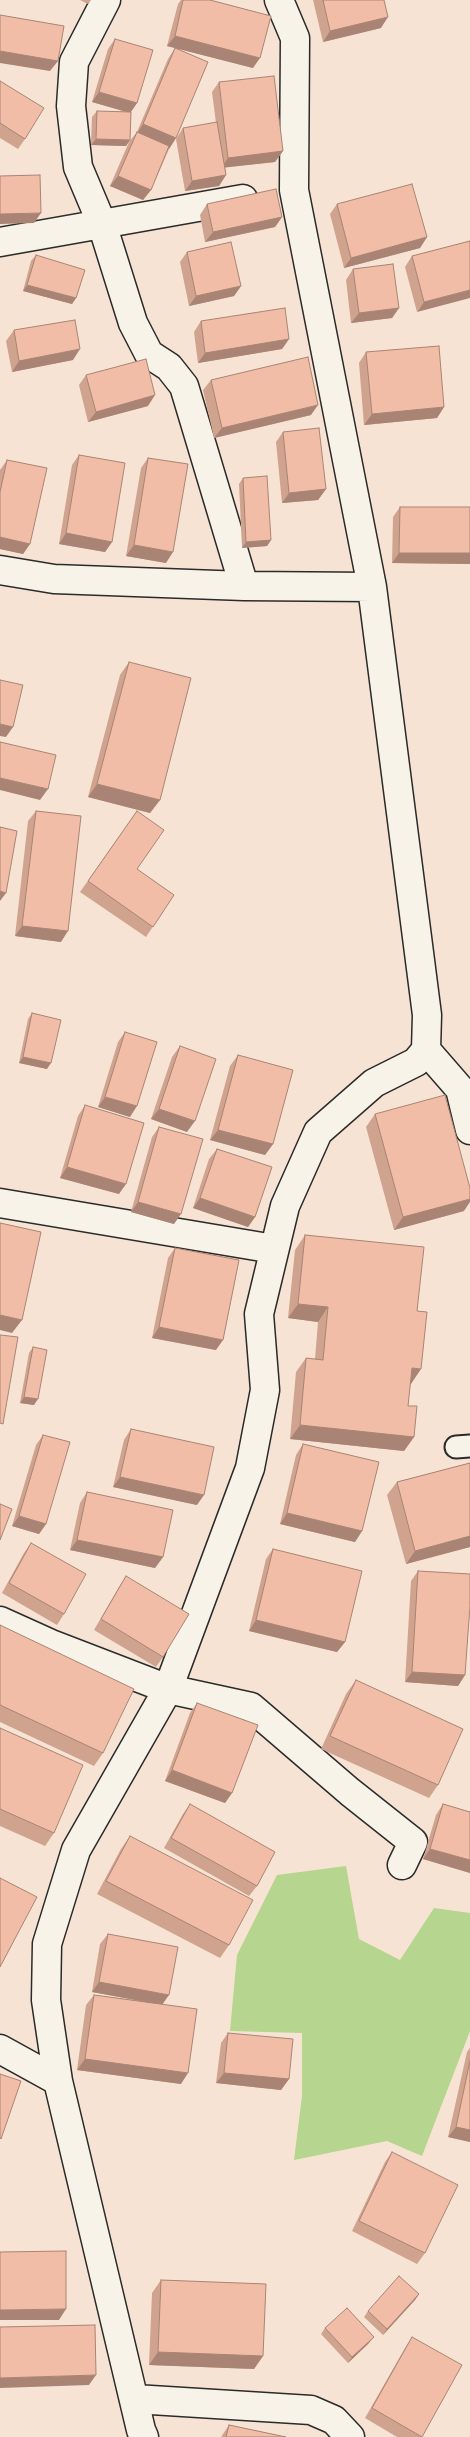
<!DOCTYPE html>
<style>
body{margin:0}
canvas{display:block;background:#f6e3d4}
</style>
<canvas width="470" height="2437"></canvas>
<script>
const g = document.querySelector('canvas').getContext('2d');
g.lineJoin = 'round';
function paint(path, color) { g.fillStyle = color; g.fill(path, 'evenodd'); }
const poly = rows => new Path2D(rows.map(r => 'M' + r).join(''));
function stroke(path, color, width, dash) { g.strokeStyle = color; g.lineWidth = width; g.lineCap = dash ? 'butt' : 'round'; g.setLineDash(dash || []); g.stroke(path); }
paint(poly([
 [346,1866,359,1939,400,1960,434,1908,470,1913,470,2031,422,2156,387,2141,294,2160,302,2096,302,2033,230,2031,237,1955,277,1875]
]), '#b6d58e');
const lane = poly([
 [456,1447,470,1446]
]);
const street = poly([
 [106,0,74,62,71,106,78,167,102,224,133,323,149,354,169,367,184,386,244,586,372,587],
 [0,242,243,199],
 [0,570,54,579,244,586],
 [426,1050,460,1089,470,1130],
 [0,1203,274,1249],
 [0,1621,51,1644,168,1689,251,1707,350,1792,413,1842,402,1865],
 [0,2049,58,2081],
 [135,2399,311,2410,334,2420,350,2437],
 [144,2437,141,2430,58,2081,46,2000,47,1944,76,1850,168,1689,250,1468,265,1390,259,1314,285,1206,318,1132,374,1083,416,1062,426,1050,427,1015,372,587,294,190,295,38,279,0]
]);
stroke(lane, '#2b2b2b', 25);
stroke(street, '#2b2b2b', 31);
stroke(lane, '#f7f3e8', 21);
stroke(street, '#f7f3e8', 28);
paint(poly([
 [80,0,91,0,88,4],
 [181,0,210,0,253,68,175,48,176,138,169,149,151,190,143,200,110,186,129,142,137,132,168,59,175,48,167,46,178,4],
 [313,0,384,0,381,28,323,42],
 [115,39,137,103,131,112,130,140,126,146,91,145,92,117,97,111,127,112,92,102,108,49],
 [0,81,25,139,18,149,0,138],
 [219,82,283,151,275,162,225,167,226,175,219,186,185,191,176,139,183,128,216,123,212,92],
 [207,204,282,217,275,227,205,242,200,215],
 [337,204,427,237,420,248,344,268,330,214],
 [470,241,417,312,405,267,412,256],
 [187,252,241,286,234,296,189,306,180,262],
 [36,255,76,298,72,304,23,291,31,261],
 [353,269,399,308,392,318,351,323,346,280],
 [201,321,289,339,282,349,198,363,194,332],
 [14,330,73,360,12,372,6,341],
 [366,352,444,407,437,418,364,425,359,363],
 [86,375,148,406,88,422,79,385],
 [211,380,311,415,214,438,203,390],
 [283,432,326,489,318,500,282,503,276,442],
 [79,455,112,542,105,552,59,544,72,465],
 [148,458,166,563,126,556,141,468],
 [7,460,30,544,23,554,0,549,0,470],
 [243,478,271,540,267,546,242,548,239,484],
 [400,507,470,507,470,564,392,563,393,517],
 [129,662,160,800,150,813,88,797,120,675],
 [36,811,61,942,15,936,28,821],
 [137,811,137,869,174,895,146,937,80,892],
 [32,1013,47,1069,19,1063,28,1019],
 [125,1032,130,1117,98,1107,118,1042],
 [180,1046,187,1132,151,1119,172,1057],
 [238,1055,273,1144,265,1155,210,1140,230,1066],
 [85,1105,119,1194,60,1178,78,1116],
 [375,1114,464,1211,394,1230,366,1127],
 [159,1127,174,1224,131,1212,152,1137],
 [217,1149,255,1217,248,1227,193,1208,209,1159],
 [305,1235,417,1311,411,1384,410,1384,408,1406,414,1437,404,1451,290,1439,296,1372,306,1358,315,1359,318,1322,288,1318,295,1250],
 [175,1248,216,1350,152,1338,168,1258],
 [33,1347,34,1405,20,1403,29,1353],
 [131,1429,197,1505,113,1487,124,1440],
 [43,1435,46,1524,39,1534,12,1526,36,1445],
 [303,1444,362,1531,355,1542,280,1524,296,1455],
 [470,1463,470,1547,406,1564,387,1495,397,1482],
 [87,1492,163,1557,155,1568,70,1550,80,1503],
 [31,1543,64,1614,57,1625,2,1593,24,1553],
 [273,1549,345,1642,337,1652,249,1631,266,1559],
 [418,1571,465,1675,458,1686,405,1682,411,1581],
 [126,1576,163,1657,156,1667,94,1630,119,1587],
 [0,1625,103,1753,94,1766,0,1722],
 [356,1680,438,1785,429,1798,321,1749,346,1694],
 [197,1703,232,1793,225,1803,165,1781,190,1713],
 [0,1728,54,1833,45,1846,0,1826],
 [190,1804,257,1886,249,1896,164,1848,183,1814],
 [443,1804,470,1812,470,1873,423,1859,436,1815],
 [130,1836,229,1945,220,1958,97,1894,121,1849],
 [108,1934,163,2004,181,2084,77,2070,86,2005,94,1995,141,2001,92,1992,100,1944],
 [228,2033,289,2079,281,2090,216,2083,221,2043],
 [470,2048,470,2142,448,2137,467,2052],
 [392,2152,425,2253,417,2264,352,2231,385,2162],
 [161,2280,263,2356,254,2369,149,2365,152,2293],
 [419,2294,415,2300,383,2335,364,2317,368,2311],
 [325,2328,369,2343,348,2363,321,2334],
 [412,2337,422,2437,397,2437,365,2418,405,2348],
 [229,2425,286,2437,221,2437]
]), '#d0a38f');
paint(poly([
 [388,17,381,28,323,42,330,31],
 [175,36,260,58,253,68,167,46],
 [0,51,58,61,50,71,0,63],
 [99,92,137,103,130,113,92,102],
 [143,124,176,138,169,149,136,135],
 [96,139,130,140,126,146,91,145],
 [283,151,275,162,221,168,228,158],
 [226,175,219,186,185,191,192,181],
 [118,176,151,190,143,200,110,186],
 [41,213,34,223,0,224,0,214],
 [282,217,275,227,205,242,213,232],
 [427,237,420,248,344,268,351,258],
 [27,285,76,298,72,304,23,291],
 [241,286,234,296,189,306,196,296],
 [470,290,470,298,417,312,424,302],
 [399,308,392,318,351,323,359,313],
 [289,339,282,349,198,363,205,353],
 [80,349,73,360,12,372,19,361],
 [155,395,148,406,88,422,96,412],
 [318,405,311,415,214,438,222,428],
 [444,407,437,418,364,425,372,414],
 [326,489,318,500,282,503,289,493],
 [66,533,112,542,105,552,59,544],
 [0,537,30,544,23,554,0,549],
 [271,540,267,546,242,548,246,542],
 [134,545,173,552,166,563,126,556],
 [399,553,470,553,470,564,392,563],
 [0,724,13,727,6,737,0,736],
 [0,778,48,789,40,800,0,790],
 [97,784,160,800,150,813,88,797],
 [0,891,6,893,0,901],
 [22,926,68,931,61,942,15,936],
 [23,1057,51,1063,47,1069,19,1063],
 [105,1097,137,1106,130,1117,98,1107],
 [159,1109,195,1121,187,1132,151,1119],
 [218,1130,273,1144,265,1155,210,1140],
 [67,1167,126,1184,119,1194,60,1178],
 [200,1198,255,1217,248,1227,193,1208],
 [470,1199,470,1202,464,1211,394,1230,403,1217],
 [138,1202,181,1214,174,1224,131,1212],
 [298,1304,328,1307,318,1322,288,1318],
 [0,1315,22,1320,12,1333,0,1330],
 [159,1327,223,1340,216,1350,152,1338],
 [412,1368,421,1369,411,1384,402,1383],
 [24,1397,38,1399,34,1405,20,1403],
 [300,1425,414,1437,404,1451,290,1439],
 [120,1477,204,1495,197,1505,113,1487],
 [287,1513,362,1531,355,1542,280,1524],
 [19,1516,46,1524,39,1534,12,1526],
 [470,1536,470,1547,406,1564,415,1551],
 [77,1540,163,1557,155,1568,70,1550],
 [256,1620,345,1642,337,1652,249,1631],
 [412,1672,465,1675,458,1686,405,1682],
 [172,1770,232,1793,225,1803,165,1781],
 [430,1849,470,1860,470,1873,423,1859],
 [99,1982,169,1995,162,2005,92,1992],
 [85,2059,188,2073,181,2084,77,2070],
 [224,2073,289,2079,281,2090,216,2083],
 [456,2127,470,2130,470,2142,448,2137],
 [419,2294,415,2300,383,2335,387,2329],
 [66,2309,59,2320,0,2320,0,2310],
 [374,2337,369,2343,348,2363,352,2357],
 [158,2352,263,2356,254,2369,149,2365],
 [96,2375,89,2385,0,2388,0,2378]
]), '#a98474');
const building = poly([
 [183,0,210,0,271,16,260,58,175,36,183,0],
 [323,0,384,0,388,17,330,31,323,0],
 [0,15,64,26,58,61,0,51,0,15],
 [115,39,153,50,137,103,99,92,115,39],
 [175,48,208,62,176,138,143,124,175,48],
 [274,76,283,151,228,158,219,82,274,76],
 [0,81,44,108,25,139,0,123,0,81],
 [97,111,131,112,130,140,96,139,97,111],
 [217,122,226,175,192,181,183,128,217,122],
 [137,132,169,146,151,190,118,176,137,132],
 [40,175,41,213,0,214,0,176,40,175],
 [412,184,427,237,351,258,337,204,412,184],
 [276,189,282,217,213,232,207,204,276,189],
 [470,241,470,290,424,302,412,256,470,241],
 [231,242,241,286,196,296,187,252,231,242],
 [36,255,85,270,76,298,27,285,36,255],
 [393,264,399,308,359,313,353,269,393,264],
 [285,308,289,339,205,353,201,321,285,308],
 [75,320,80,349,19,361,14,330,75,320],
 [439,346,444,407,372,414,366,352,439,346],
 [308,357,318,405,222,428,211,380,308,357],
 [146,359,155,395,96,412,86,375,146,359],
 [319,428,326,489,289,493,283,432,319,428],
 [79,455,125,463,112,542,66,533,79,455],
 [148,458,188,464,173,552,134,545,148,458],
 [7,460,47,468,30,544,0,537,0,492,7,460],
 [267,476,271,540,246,542,243,478,267,476],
 [400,507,470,507,470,553,399,553,400,507],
 [129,662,191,678,160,800,97,784,129,662],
 [0,680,23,685,13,727,0,724,0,680],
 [0,742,56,755,48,789,0,778,0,742],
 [36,811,81,816,68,931,22,926,36,811],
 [137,811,164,830,137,869,174,895,153,927,88,881,137,811],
 [0,827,17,831,6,893,0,891,0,827],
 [32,1013,61,1020,51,1063,23,1057,32,1013],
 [125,1032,157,1042,137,1106,105,1097,125,1032],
 [180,1046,216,1059,195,1121,159,1109,180,1046],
 [238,1055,293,1070,273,1144,218,1130,238,1055],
 [445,1095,470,1188,470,1199,403,1217,375,1114,445,1095],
 [85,1105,144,1123,126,1184,67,1167,85,1105],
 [159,1127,203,1139,181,1214,138,1202,159,1127],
 [217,1149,272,1167,255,1217,200,1198,217,1149],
 [0,1223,41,1232,22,1320,0,1315,0,1223],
 [305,1235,424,1247,417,1311,427,1312,421,1369,412,1368,408,1406,417,1406,414,1437,300,1425,306,1358,323,1360,328,1307,298,1304,305,1235],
 [175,1248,239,1260,223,1340,159,1327,175,1248],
 [0,1335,18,1337,3,1424,0,1423,0,1335],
 [33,1347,47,1350,38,1399,24,1397,33,1347],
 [131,1429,214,1447,204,1495,120,1477,131,1429],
 [43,1435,70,1442,46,1524,19,1516,43,1435],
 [303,1444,379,1462,362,1531,287,1513,303,1444],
 [470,1463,470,1536,415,1551,397,1482,470,1463],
 [87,1492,173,1510,163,1557,77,1540,87,1492],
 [0,1504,12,1509,0,1540,0,1504],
 [31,1543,86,1574,64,1614,9,1583,31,1543],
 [273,1549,362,1571,345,1642,256,1620,273,1549],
 [418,1571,470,1574,470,1606,465,1675,412,1672,418,1571],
 [126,1576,189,1614,163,1657,101,1619,126,1576],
 [0,1625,134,1689,103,1753,0,1705,0,1625],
 [356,1680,463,1729,438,1785,330,1736,356,1680],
 [197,1703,258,1725,232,1793,172,1770,197,1703],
 [0,1728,83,1765,54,1833,0,1809,0,1728],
 [190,1804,275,1852,257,1886,171,1838,190,1804],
 [443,1804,470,1812,470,1860,430,1849,443,1804],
 [130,1836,253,1900,229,1945,106,1881,130,1836],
 [0,1878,37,1897,0,1967,0,1878],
 [108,1934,178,1947,169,1995,99,1982,108,1934],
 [94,1995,197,2009,188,2073,85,2059,94,1995],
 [228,2033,293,2039,289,2079,224,2073,228,2033],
 [470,2061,470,2130,456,2127,470,2061],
 [0,2074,21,2081,1,2139,0,2138,0,2074],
 [392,2152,458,2185,425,2253,359,2221,392,2152],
 [66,2251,66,2309,0,2310,0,2252,66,2251],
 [399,2276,419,2294,387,2329,368,2311,399,2276],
 [161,2280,266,2284,263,2356,158,2352,161,2280],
 [347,2308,374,2337,352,2357,325,2328,347,2308],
 [95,2325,96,2375,0,2378,0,2327,95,2325],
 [412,2337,462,2365,422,2437,372,2408,412,2337],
 [229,2425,286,2437,226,2437,229,2425]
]);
paint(building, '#f2bda6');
stroke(building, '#a98474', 1);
</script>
